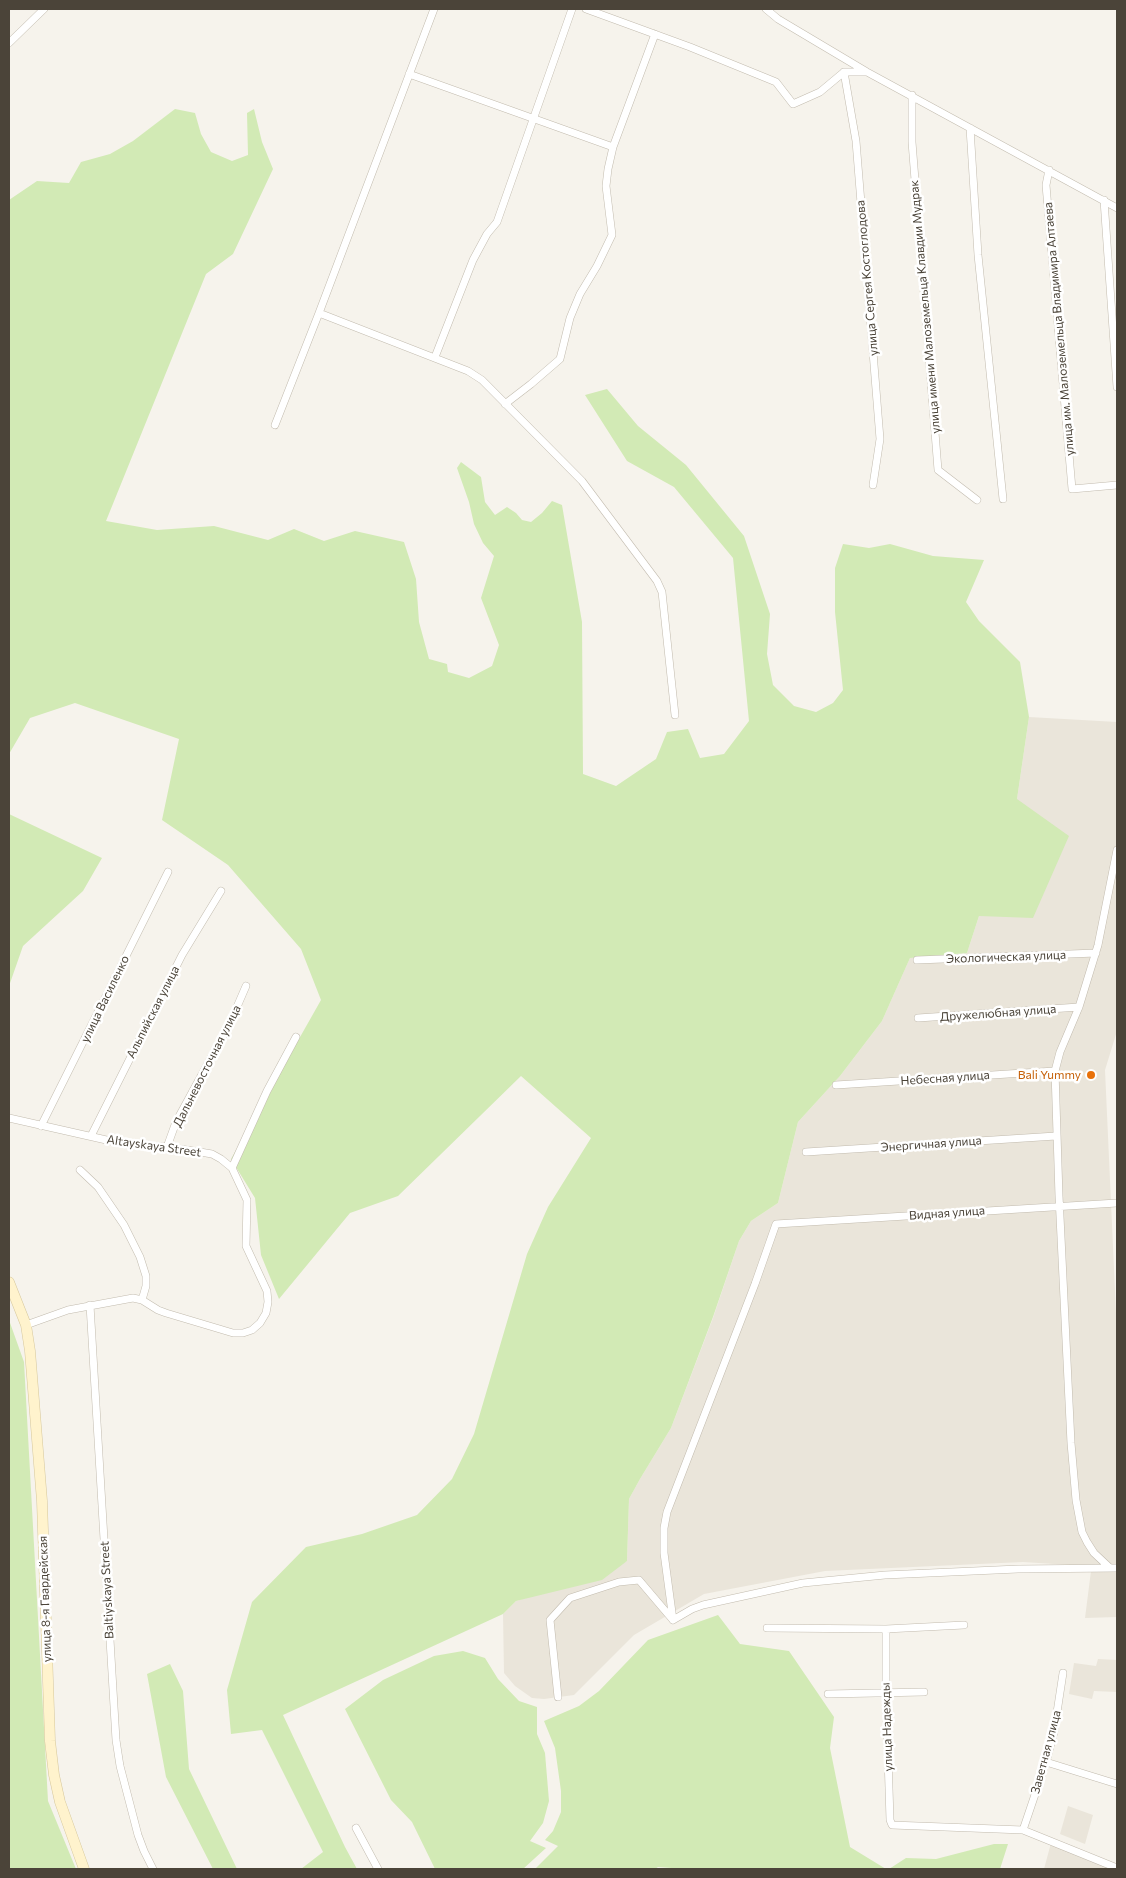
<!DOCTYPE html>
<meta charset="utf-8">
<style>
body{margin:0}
#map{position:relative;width:1126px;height:1878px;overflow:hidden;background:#f6f3ec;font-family:Commissioner,sans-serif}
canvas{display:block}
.frame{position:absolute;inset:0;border:10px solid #4b4439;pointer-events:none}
</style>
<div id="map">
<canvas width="1126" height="1878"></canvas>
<div class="frame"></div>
</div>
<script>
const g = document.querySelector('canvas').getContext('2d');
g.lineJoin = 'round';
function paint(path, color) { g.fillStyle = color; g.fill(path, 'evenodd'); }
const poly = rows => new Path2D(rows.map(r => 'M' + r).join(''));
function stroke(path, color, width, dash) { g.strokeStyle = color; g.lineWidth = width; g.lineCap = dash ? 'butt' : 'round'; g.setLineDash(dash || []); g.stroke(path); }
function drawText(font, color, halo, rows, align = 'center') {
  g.font = font + ' Commissioner,sans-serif'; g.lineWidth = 5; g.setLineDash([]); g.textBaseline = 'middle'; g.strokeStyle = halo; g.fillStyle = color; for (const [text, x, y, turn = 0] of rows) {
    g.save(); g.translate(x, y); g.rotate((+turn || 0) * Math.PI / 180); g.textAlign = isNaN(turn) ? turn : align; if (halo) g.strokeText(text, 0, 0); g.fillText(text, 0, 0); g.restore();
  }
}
paint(poly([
 [1029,717,1117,722,1117,1031,1105,1070,1117,1335,1117,1568,1023,1562,825,1571,704,1594,634,1635,574,1695,544,1699,532,1698,515,1686,504,1673,503,1614,516,1601,539,1594,627,1561,629,1499,640,1479,671,1428,713,1318,739,1241,751,1221,778,1203,798,1122,840,1076,882,1021,910,958,967,953,1017,799],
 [1091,1571,1117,1572,1117,1617,1085,1618],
 [1098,1659,1117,1660,1117,1692,1094,1691,1092,1699,1069,1694,1074,1663,1096,1666],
 [1068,1806,1093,1815,1085,1844,1060,1834],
 [1051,1843,1109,1864,1109,1869,1044,1869]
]), '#eae5da');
paint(poly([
 [175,109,195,113,201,134,211,152,232,161,248,155,247,113,254,109,262,142,273,169,233,254,206,274,106,521,157,530,214,526,268,540,294,529,324,541,355,531,404,542,416,579,419,622,429,659,447,664,448,672,469,678,492,666,499,645,481,598,494,556,483,543,474,524,469,502,457,468,461,462,481,477,485,502,495,515,507,507,516,513,522,520,531,522,542,513,552,501,562,505,582,622,583,774,616,786,656,759,667,732,688,729,700,758,724,754,749,721,733,558,674,487,627,461,585,395,607,389,638,426,686,465,744,536,770,614,767,654,773,685,794,706,816,712,833,703,843,690,835,612,835,568,843,544,869,548,890,544,933,556,984,560,966,602,979,621,1020,662,1029,717,1017,799,1069,836,1033,918,979,916,967,953,910,958,882,1021,840,1076,798,1122,778,1203,751,1221,739,1241,713,1317,671,1428,640,1479,629,1499,627,1561,602,1580,516,1601,503,1614,283,1715,345,1847,357,1869,301,1869,323,1852,262,1730,231,1734,227,1690,252,1602,306,1547,362,1534,417,1515,452,1479,474,1434,527,1254,548,1207,591,1138,521,1076,398,1196,350,1213,279,1299,261,1255,255,1198,231,1159,321,1000,301,949,228,865,162,820,179,739,75,703,30,718,9,754,9,200,37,181,69,183,81,162,110,154,133,141],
 [9,814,102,858,83,891,23,946,9,986],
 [9,1320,24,1362,48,1801,76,1869,9,1869],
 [718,1615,740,1644,789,1651,834,1717,830,1748,850,1847,886,1869,685,1869,658,1867,655,1869,535,1869,558,1846,545,1840,553,1831,561,1812,561,1791,555,1748,544,1721,579,1706,599,1691,648,1640],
 [463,1651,485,1658,498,1679,519,1701,537,1707,537,1734,545,1753,549,1801,543,1823,530,1841,546,1848,523,1869,435,1869,412,1822,391,1800,345,1709,383,1680,434,1656],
 [170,1664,183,1691,189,1769,237,1869,213,1869,166,1777,147,1674],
 [994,1844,1008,1844,1000,1869,889,1869,906,1858,936,1859]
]), '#d2eab5');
const street = poly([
 [434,9,319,313,468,371,482,380,582,481,657,581,662,592,675,715],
 [586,9,690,47,776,82,793,104,820,92,844,72,866,72],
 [766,9,778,19,867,72,1117,208],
 [9,43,44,9],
 [844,72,856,141,880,439,873,485],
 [409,74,613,147],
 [912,95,912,142,938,470,977,500],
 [970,128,978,255,1003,499],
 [1049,170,1046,185,1072,489,1117,485],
 [1104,200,1117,387],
 [435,357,473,260,487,234,497,222,572,9],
 [505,404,531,384,560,359,570,318,580,294,597,266,612,235,606,186,608,169,613,147,655,34],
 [275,425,319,313],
 [917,960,1096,953],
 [918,1018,1079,1007],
 [836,1085,1055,1071],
 [9,1118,124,1144,167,1147,200,1152,212,1154,221,1159,232,1168,247,1200,246,1246,267,1291,268,1302,266,1313,260,1323,252,1330,243,1333,233,1333,166,1313,158,1310,142,1300,133,1298,68,1310,26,1325],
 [41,1126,168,872],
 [91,1136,182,955,221,891],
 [167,1147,176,1122,230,1023,246,986],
 [806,1152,1056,1136],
 [232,1168,267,1091,296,1037],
 [80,1170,98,1187,124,1225,140,1257,146,1276,146,1286,142,1300],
 [90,1305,116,1740,120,1766,138,1835,144,1851,153,1869],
 [1110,1568,1094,1553,1087,1542,1082,1532,1076,1500,1071,1443,1059,1196,1055,1071,1060,1052,1079,1007,1098,945,1117,850],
 [673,1620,664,1553,664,1528,667,1512,755,1284,776,1224,1117,1203],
 [673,1620,692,1609,703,1605,803,1583,885,1575,1018,1569,1117,1568],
 [767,1628,886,1629,964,1625],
 [886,1629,886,1693,890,1820,892,1825,1023,1830,1117,1868],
 [828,1694,924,1692],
 [558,1697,550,1620,570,1598,619,1582,639,1580,673,1620],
 [1046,1762,1117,1784],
 [356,1828,378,1869],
 [1023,1830,1046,1762,1054,1732,1063,1673]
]);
const secondary = poly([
 [9,1282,26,1325,30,1351,42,1501,50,1741,54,1775,60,1802,84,1869]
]);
stroke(street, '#c2bbae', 8);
stroke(secondary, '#d6c79b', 11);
stroke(street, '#fff', 7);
stroke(secondary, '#fff3cd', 10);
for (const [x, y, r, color] of [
 [1091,1075,5,"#e8710a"]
]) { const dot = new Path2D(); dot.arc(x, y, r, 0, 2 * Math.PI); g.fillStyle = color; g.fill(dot); stroke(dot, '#fff', 2); }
drawText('12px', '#4b4439', '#fff', [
 ["улица Сергея Костоглодова",867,278,-95],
 ["улица имени Малоземельца Клавдии Мудрак",925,307,-95],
 ["улица им. Малоземельца Владимира Алтаева",1059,329,-95],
 ["Экологическая улица",1006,957,-2],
 ["улица Василенко",105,999,-64],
 ["Альпийская улица",153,1012,-63],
 ["Дружелюбная улица",998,1013,-4],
 ["Дальневосточная улица",207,1066,-63],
 ["Небесная улица",945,1078,-4],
 ["Энергичная улица",931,1144,-4],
 ["Altayskaya Street",154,1146,8],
 ["Видная улица",947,1213,-4],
 ["Baltiyskaya Street",107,1590,-93],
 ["улица 8-я Гвардейская",45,1599,-92],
 ["улица Надежды",887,1727,-92],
 ["Заветная улица",1046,1752,-75]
]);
drawText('12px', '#c56008', '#fff', [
 ["Bali Yummy",1081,1075]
], 'right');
</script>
